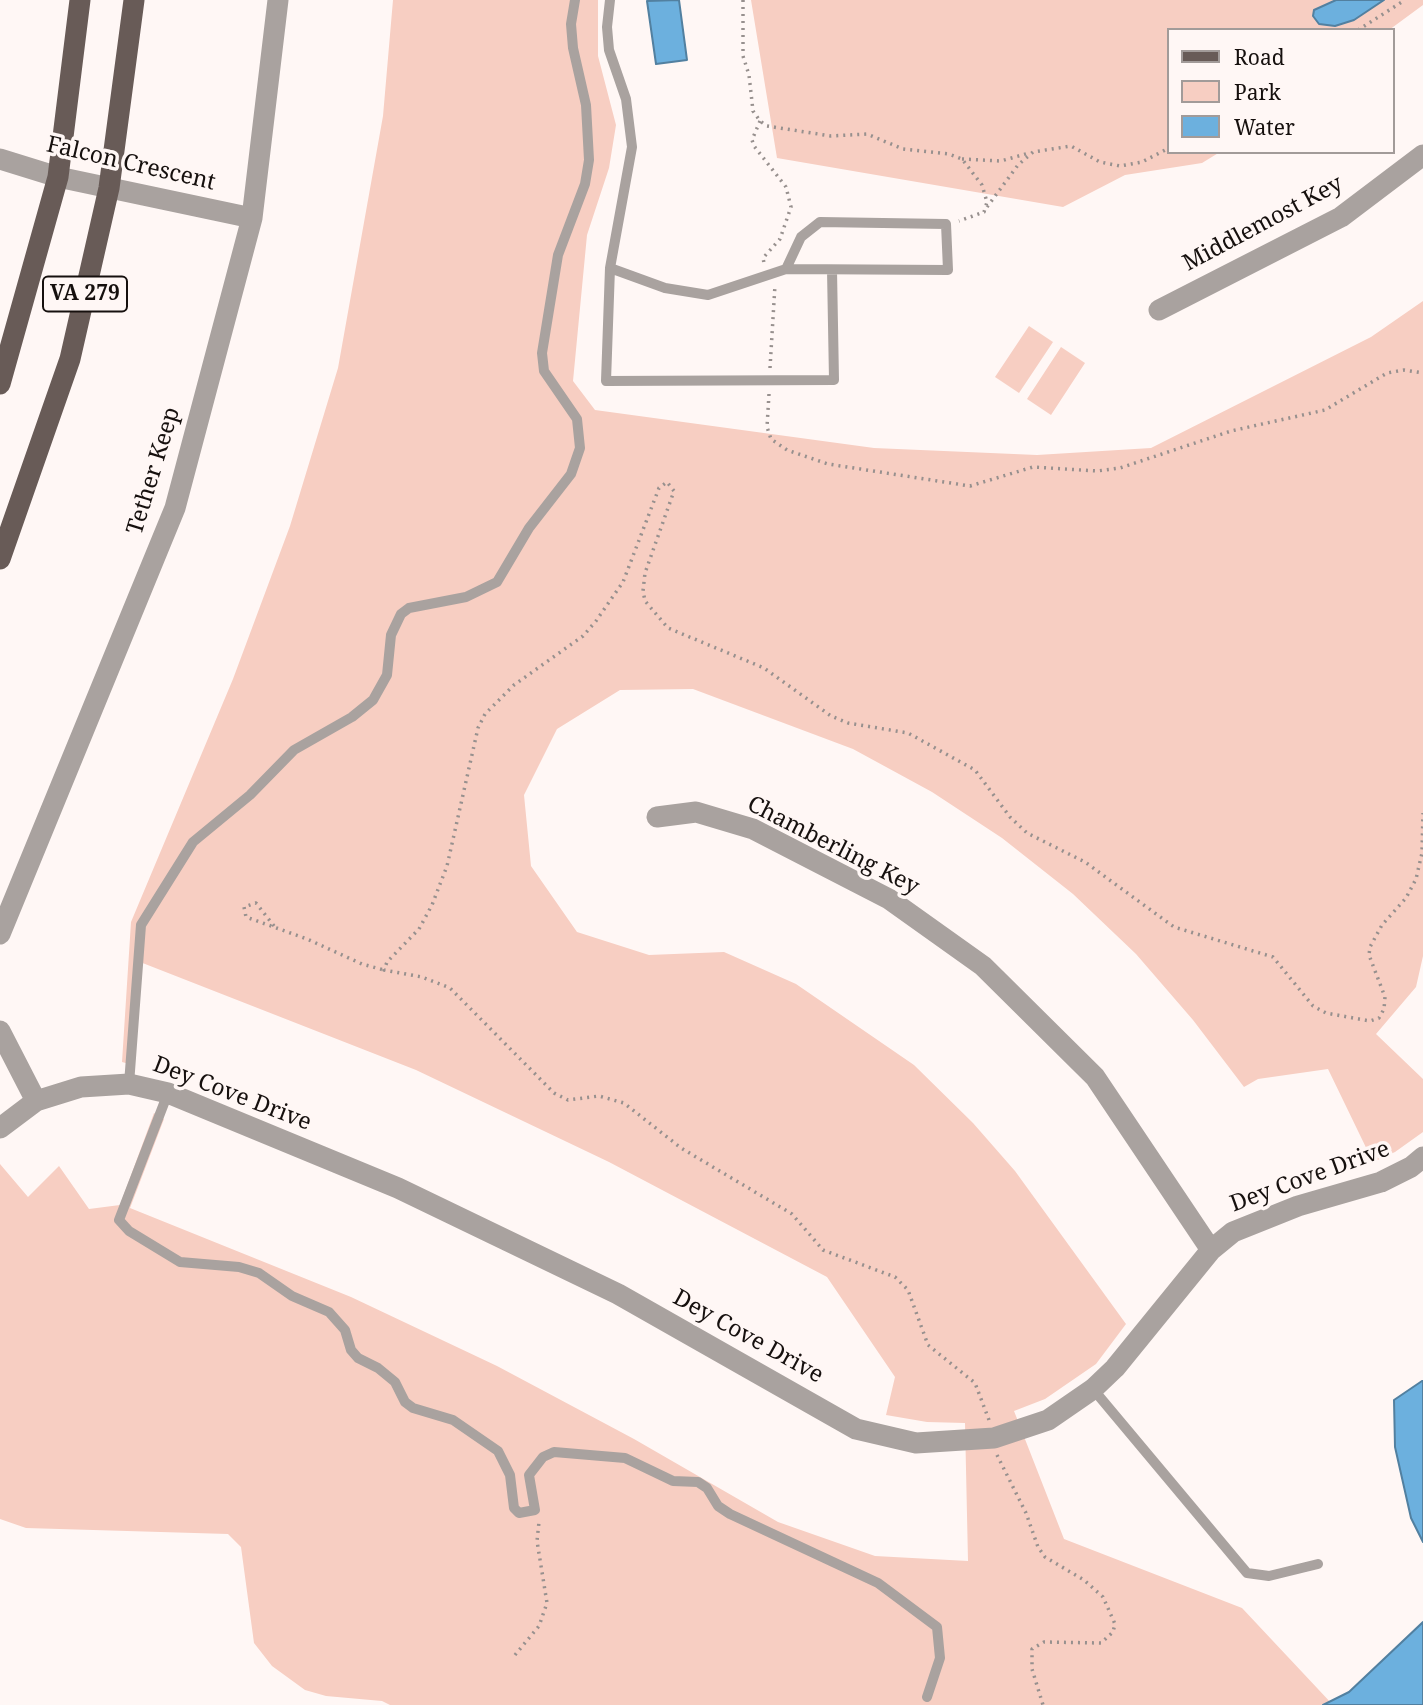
<!DOCTYPE html>
<style>
body{margin:0}
#map{position:relative;width:1423px;height:1705px;overflow:hidden;background:#fff7f5;font-family:"Noto Serif",serif}
canvas{display:block}
.legend{position:absolute;left:1167px;top:28px;width:228px;height:126px;box-sizing:border-box;background:#fff7f5;border:2px solid #a29b99;margin:0;padding:9px 12px;list-style:none;font-size:21px;color:#16100e}
.legend li{display:flex;align-items:center;gap:14px;height:35px}
.legend b{width:35px;border:2px solid #a29b99}
</style>
<div id="map">
<canvas width="1423" height="1705"></canvas>
<ul class="legend">
<li><b style="height:9px;background:#685b57"></b>Road</li>
<li><b style="height:19px;background:#f7cec2"></b>Park</li>
<li><b style="height:19px;background:#6cb0de"></b>Water</li>
</ul>
</div>
<script>
const g = document.querySelector('canvas').getContext('2d');
g.lineJoin = 'round';
function paint(path, color) { g.fillStyle = color; g.fill(path, 'evenodd'); }
const poly = rows => new Path2D(rows.map(r => 'M' + r).join(''));
function stroke(path, color, width, dash) { g.strokeStyle = color; g.lineWidth = width; g.lineCap = dash ? 'butt' : 'round'; g.setLineDash(dash || []); g.stroke(path); }
function drawText(font, color, halo, rows, align = 'center') {
  g.font = font + ' "Noto Serif",serif'; g.lineWidth = 7; g.setLineDash([]); g.textBaseline = 'middle'; g.strokeStyle = halo; g.fillStyle = color; for (const [text, x, y, turn = 0] of rows) {
    g.save(); g.translate(x, y); g.rotate((+turn || 0) * Math.PI / 180); g.textAlign = isNaN(turn) ? turn : align; if (halo) g.strokeText(text, 0, 0); g.fillText(text, 0, 0); g.restore();
  }
}
paint(poly([
 [393,0,598,0,598,56,616,125,609,168,587,235,573,381,595,410,874,448,1037,455,1151,448,1371,337,1423,301,1423,956,1416,987,1376,1034,1423,1079,1423,1132,1395,1152,1373,1162,1328,1069,1258,1079,1244,1087,1193,1020,1136,954,1073,894,1002,838,932,792,853,749,693,689,620,690,557,729,524,795,531,866,577,932,649,955,724,952,796,984,914,1065,973,1123,1015,1171,1126,1324,1096,1364,1045,1399,1014,1411,1064,1539,1242,1608,1333,1705,390,1705,382,1701,326,1696,305,1690,272,1666,254,1643,241,1547,228,1534,26,1528,0,1519,0,1164,28,1197,59,1166,89,1209,120,1205,154,1113,164,1119,130,1208,351,1297,497,1366,634,1439,778,1522,875,1556,968,1561,965,1423,927,1422,886,1415,895,1377,827,1277,609,1162,416,1070,140,962,133,1065,122,1062,131,922,233,679,290,526,338,368,383,116],
 [751,0,1423,0,1423,5,1389,30,1169,30,1169,152,1220,152,1202,163,1125,175,1063,207,777,158],
 [1029,326,1053,342,1019,393,995,377],
 [1061,347,1085,363,1051,415,1027,399]
]), '#f7cec2');
const water = poly([
 [679,0,687,60,656,64,647,1,679,0],
 [1336,0,1384,0,1354,20,1335,26,1319,24,1313,16,1314,10,1336,0],
 [1422,1381,1423,1381,1423,1542,1411,1518,1395,1447,1394,1400,1422,1381],
 [1423,1622,1423,1705,1323,1705,1349,1692,1423,1622]
]);
paint(water, '#6cb0de');
stroke(water, '#5280a0', 2);
stroke(poly([
 [743,0,743,56,749,75,753,111,760,121,767,126,831,136,867,134,903,149,949,154,962,159,982,185,987,202,984,212,959,221],
 [1358,30,1405,0],
 [760,121,752,140,754,146,786,187,791,207,780,239,763,258,764,263],
 [962,159,1001,161,1029,153],
 [987,207,1018,165,1033,152,1071,146,1100,162,1120,166,1142,162,1169,148],
 [770,368,775,285],
 [769,394,767,427,771,439,787,450,828,464,970,486,1033,467,1097,471,1120,468,1231,431,1325,410,1387,373,1404,370,1423,373],
 [274,926,256,903,244,907,246,917,307,939,362,964,384,970],
 [989,1420,975,1383,928,1345,908,1290,895,1277,823,1250,792,1214,681,1148,624,1103,599,1096,568,1100,554,1093,450,988,422,977,384,970,387,962,419,929,432,905,447,866,478,728,485,714,514,685,583,636,596,621,623,582,659,488,667,482,674,491,645,573,643,591,645,601,668,628,764,668,831,716,848,723,908,733,975,770,1010,817,1027,833,1085,862,1174,927,1273,957,1313,1006,1326,1013,1370,1021,1379,1018,1384,1009,1385,997,1369,955,1370,947,1382,925,1406,898,1416,879,1422,853,1423,813],
 [997,1455,1026,1513,1038,1547,1045,1557,1084,1580,1103,1597,1115,1624,1113,1632,1101,1643,1044,1642,1032,1649,1032,1669,1043,1705],
 [515,1655,539,1626,547,1603,537,1541,539,1522]
]), '#97908e', 3.5, [2, 5]);
stroke(poly([
 [610,0,607,27,609,50,626,99,632,147,610,268,606,381,834,380,832,270],
 [610,268,665,288,708,295,786,269,948,270,946,224,820,222,801,237,786,269],
 [129,1084,141,925,193,842,250,795,294,750,352,717,373,700,387,675,391,635,401,614,409,608,466,597,497,582,529,528,571,474,580,448,577,419,544,371,542,353,558,255,585,184,589,160,586,105,573,48,571,24,575,0],
 [168,1093,119,1220,129,1231,180,1262,239,1267,259,1273,292,1296,329,1312,345,1330,351,1350,358,1358,378,1368,395,1382,405,1402,413,1408,453,1420,498,1451,510,1475,514,1508,519,1513,535,1510,529,1475,543,1457,554,1452,625,1458,673,1481,698,1482,707,1488,718,1506,730,1514,878,1583,937,1627,940,1658,927,1697],
 [1093,1389,1247,1573,1269,1576,1318,1564]
]), '#a9a29f', 10);
stroke(poly([
 [0,159,58,177,252,218],
 [1159,310,1341,217,1423,155],
 [657,817,696,812,753,829,889,899,983,966,1095,1077,1211,1250],
 [0,934,175,508,252,218,278,0],
 [0,1031,36,1101],
 [0,1128,36,1101,81,1087,129,1084,168,1093,398,1188,618,1294,856,1429,916,1443,994,1438,1048,1420,1093,1389,1115,1368,1211,1250,1233,1232,1298,1206,1381,1182,1411,1167,1423,1157]
]), '#a9a29f', 21);
stroke(poly([
 [0,384,58,177,80,0],
 [0,559,70,359,109,188,134,0]
]), '#685b57', 21);
for (const [x, y, w] of [
 [85,294,84]
]) { const box = new Path2D(); box.roundRect(x - w / 2, y - 17.5, w, 35, 5); g.fillStyle = '#fff7f5'; g.fill(box); stroke(box, '#16100e', 2); }
drawText('bold 21px', '#16100e', null, [
 ["VA 279",85,294]
]);
drawText('23px', '#16100e', '#fff7f5', [
 ["Falcon Crescent",131,164,13],
 ["Middlemost Key",1263,224,-28],
 ["Tether Keep",154,471,-73],
 ["Chamberling Key",833,846,27],
 ["Dey Cove Drive",232,1094,21],
 ["Dey Cove Drive",1310,1177,-20],
 ["Dey Cove Drive",748,1337,29]
]);
</script>
